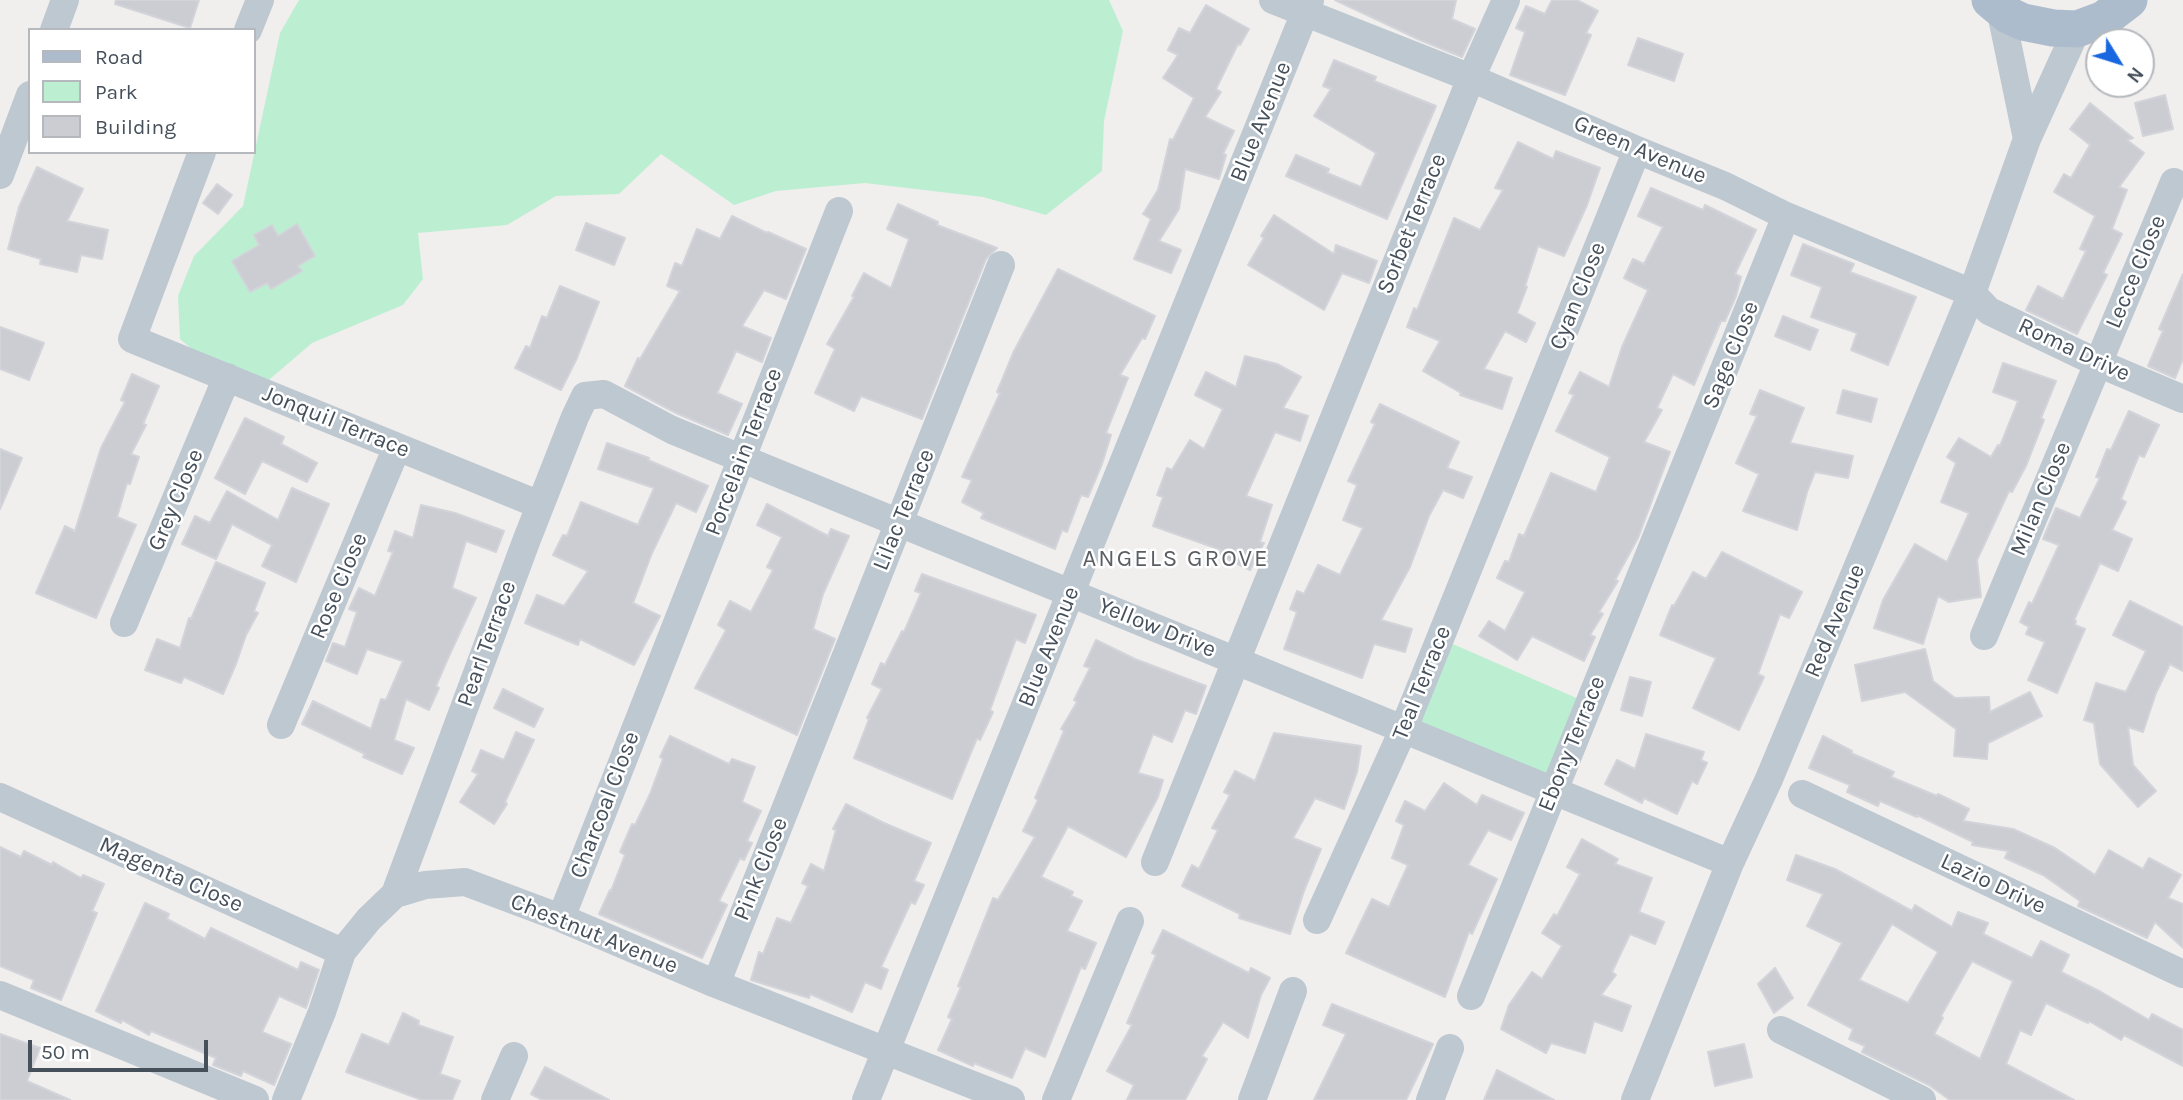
<!DOCTYPE html>
<style>
body{margin:0}
#map{position:relative;width:2183px;height:1100px;overflow:hidden;background:#f1eeee;font-family:Karla,sans-serif}
canvas{display:block}
.legend{position:absolute;left:28px;top:28px;width:228px;height:126px;box-sizing:border-box;background:#fff;border:2px solid #b5b9bd;margin:0;padding:9px 12px;list-style:none;font-size:21px;color:#46505b}
.legend li{display:flex;align-items:center;gap:14px;height:35px}
.legend b{width:35px;border:2px solid #b5b9bd}
.north{position:absolute;left:2085px;top:28px;width:70px;height:70px;box-sizing:border-box;background:#fff;border:2px solid #b5b9bd;border-radius:50%;rotate:128deg;font-size:19px;font-weight:700;line-height:28px;text-align:center;color:#46505b}
.north::after{content:'';display:block;margin:auto;width:24px;height:32px;background:#1867e0;clip-path:polygon(50% 0,100% 100%,50% 72%,0 100%)}
.scale{position:absolute;left:28px;top:1040px;width:180px;height:32px;box-sizing:border-box;border:4px solid #46505b;border-top:0;padding-left:9px;font-size:21px;line-height:24px;white-space:nowrap;color:#46505b;-webkit-text-stroke:5px #fff;paint-order:stroke}
</style>
<div id="map">
<canvas width="2183" height="1100"></canvas>
<ul class="legend">
<li><b style="height:9px;background:#adbccd"></b>Road</li>
<li><b style="height:19px;background:#bcefd2"></b>Park</li>
<li><b style="height:19px;background:#cbcdd3"></b>Building</li>
</ul>
<div class="north">N</div>
<div class="scale">50 m</div>
</div>
<script>
const g = document.querySelector('canvas').getContext('2d');
g.lineJoin = 'round';
function paint(path, color) { g.fillStyle = color; g.fill(path, 'evenodd'); }
const poly = rows => new Path2D(rows.map(r => 'M' + r).join(''));
function stroke(path, color, width, dash) { g.strokeStyle = color; g.lineWidth = width; g.lineCap = dash ? 'butt' : 'round'; g.setLineDash(dash || []); g.stroke(path); }
function drawText(font, color, halo, rows, align = 'center') {
  g.font = font + ' Karla,sans-serif'; g.lineWidth = 5; g.setLineDash([]); g.textBaseline = 'middle'; g.strokeStyle = halo; g.fillStyle = color; for (const [text, x, y, turn = 0] of rows) {
    g.save(); g.translate(x, y); g.rotate((+turn || 0) * Math.PI / 180); g.textAlign = isNaN(turn) ? turn : align; if (halo) g.strokeText(text, 0, 0); g.fillText(text, 0, 0); g.restore();
  }
}
paint(poly([
 [299,0,1109,0,1123,31,1104,121,1102,171,1046,215,983,197,865,183,776,191,734,205,661,154,619,194,556,196,507,225,418,233,423,279,403,305,312,343,249,397,180,339,178,296,194,256,243,206,280,33],
 [1446,641,1581,700,1548,778,1413,721]
]), '#bcefd2');
const building = poly([
 [116,0,199,0,190,28,115,4,116,0],
 [1335,0,1456,0,1452,19,1475,29,1462,57,1420,40,1335,0],
 [1552,0,1577,0,1598,11,1586,33,1591,35,1565,95,1510,75,1525,32,1516,28,1526,6,1545,14,1552,0],
 [1206,5,1249,29,1240,45,1238,44,1216,89,1221,92,1205,117,1234,131,1223,154,1226,155,1219,179,1185,169,1179,209,1159,241,1181,250,1171,273,1134,259,1151,219,1143,214,1158,190,1170,139,1173,140,1194,98,1163,78,1178,55,1168,50,1179,28,1190,33,1206,5],
 [1638,38,1683,54,1674,81,1628,65,1638,38],
 [1334,60,1376,77,1374,81,1436,106,1387,219,1286,176,1296,155,1329,169,1327,173,1361,187,1376,153,1314,116,1331,89,1323,86,1334,60],
 [2165,95,2173,129,2143,136,2135,103,2165,95],
 [2090,103,2133,138,2127,140,2144,153,2119,187,2127,190,2112,229,2122,234,2103,273,2107,275,2077,334,2026,310,2038,286,2063,299,2086,251,2080,249,2095,216,2054,192,2064,174,2071,178,2090,145,2070,129,2090,103],
 [1518,142,1553,159,1556,151,1600,168,1587,205,1564,256,1538,246,1525,286,1527,287,1517,313,1535,323,1526,342,1505,331,1484,369,1512,378,1502,409,1460,395,1461,393,1423,371,1440,341,1407,327,1414,308,1417,310,1454,218,1480,230,1503,190,1495,188,1518,142],
 [37,167,83,189,67,221,108,230,102,259,81,255,77,272,40,264,41,259,8,249,19,207,37,167],
 [217,184,232,195,218,214,203,203,217,184],
 [1651,188,1703,210,1705,205,1756,230,1735,274,1741,277,1736,296,1725,321,1721,321,1694,385,1673,374,1657,408,1662,410,1644,442,1670,452,1638,538,1615,580,1618,581,1599,612,1603,614,1590,635,1595,637,1584,661,1532,636,1517,660,1479,636,1489,621,1505,631,1525,592,1497,578,1505,561,1509,562,1519,534,1524,536,1551,473,1596,492,1610,457,1556,431,1574,395,1569,393,1580,372,1609,387,1622,347,1648,290,1624,278,1633,259,1644,264,1663,227,1638,216,1651,188],
 [898,204,938,222,937,225,997,248,986,259,922,419,861,396,854,411,815,393,835,349,827,344,854,297,852,296,864,273,891,288,909,239,887,229,898,204],
 [1274,215,1334,254,1336,245,1377,261,1369,283,1342,273,1324,310,1248,265,1264,238,1261,236,1274,215],
 [732,216,767,233,768,232,806,249,786,299,764,290,742,326,771,338,762,362,736,351,717,393,742,404,728,435,676,413,625,386,638,358,640,359,680,291,667,286,675,263,682,266,697,229,720,239,732,216],
 [586,223,625,238,614,265,576,250,586,223],
 [297,224,315,256,298,266,302,271,271,289,267,283,250,292,232,261,259,245,254,235,272,225,278,236,297,224],
 [1803,244,1854,264,1850,272,1916,297,1888,365,1851,350,1857,333,1811,317,1822,287,1791,275,1803,244],
 [1058,269,1155,316,1145,339,1142,338,1120,375,1128,378,1106,433,1111,435,1102,464,1088,497,1081,495,1067,532,1062,530,1055,549,981,518,984,513,962,502,972,480,962,477,1000,393,997,392,1014,351,1058,269],
 [2183,274,2183,359,2175,378,2148,366,2163,331,2159,329,2183,274],
 [560,286,599,302,577,358,561,390,515,368,526,346,530,348,542,316,547,318,560,286],
 [1783,316,1818,330,1810,350,1775,336,1783,316],
 [0,327,44,343,29,380,0,369,0,327],
 [1245,356,1277,364,1301,377,1283,408,1308,416,1300,441,1275,432,1246,496,1272,505,1260,542,1264,543,1250,570,1219,555,1221,550,1153,526,1163,497,1157,495,1167,468,1172,470,1190,440,1204,449,1223,409,1195,395,1206,372,1236,387,1245,356],
 [2003,363,2056,381,2041,418,2044,420,2026,466,2012,492,2009,491,1977,560,1981,597,1949,602,1938,596,1923,644,1874,628,1883,600,1915,544,1947,562,1969,513,1941,502,1956,463,1947,457,1959,438,1991,457,1998,445,2000,446,2018,401,1993,392,2003,363],
 [132,374,159,386,143,424,146,425,131,454,139,457,130,484,127,483,117,517,136,525,96,618,36,593,65,526,75,531,101,448,125,402,121,400,132,374],
 [1760,390,1804,408,1790,443,1853,456,1848,478,1815,472,1807,492,1797,530,1743,511,1759,474,1736,463,1757,416,1750,414,1760,390],
 [1843,390,1877,399,1871,422,1837,413,1843,390],
 [1380,404,1459,442,1447,468,1472,477,1463,498,1443,490,1429,516,1410,567,1381,620,1412,629,1405,652,1374,644,1362,678,1284,649,1297,612,1290,609,1297,591,1304,594,1318,565,1340,575,1363,528,1343,520,1357,485,1348,481,1375,424,1371,422,1380,404],
 [2129,411,2159,425,2144,457,2139,455,2121,499,2126,502,2112,530,2132,539,2118,571,2100,563,2074,620,2076,621,2075,625,2085,629,2057,693,2028,680,2045,642,2026,634,2029,627,2020,622,2029,602,2032,604,2059,545,2043,539,2056,508,2080,518,2100,478,2096,477,2107,449,2111,450,2129,411],
 [245,418,284,437,281,444,317,463,307,482,262,461,245,494,215,478,245,418],
 [607,443,649,458,648,460,708,486,696,512,676,503,652,553,633,603,660,616,634,665,580,639,578,645,525,623,537,595,564,606,588,571,553,555,563,535,567,536,581,502,638,525,654,488,598,469,607,443],
 [0,449,22,458,0,509,0,449],
 [292,488,329,504,296,582,262,566,272,545,232,524,216,559,182,544,195,516,210,523,227,491,278,520,292,488],
 [767,504,828,536,831,529,849,536,823,594,813,629,835,639,797,735,695,688,726,630,718,625,730,601,751,612,773,570,767,567,782,537,757,525,767,504],
 [421,505,455,513,504,531,496,552,466,541,452,588,476,598,449,656,436,686,439,688,429,710,406,699,394,740,414,748,402,774,363,757,365,754,302,724,313,701,371,729,381,699,386,700,403,661,367,649,357,674,326,661,333,643,345,647,357,612,349,609,359,588,375,596,393,552,388,551,395,531,413,538,421,505],
 [1722,552,1802,592,1789,618,1780,614,1758,674,1764,677,1739,730,1693,708,1716,658,1660,635,1672,605,1674,606,1693,572,1706,579,1722,552],
 [216,562,265,583,254,611,258,613,246,635,236,664,223,694,184,677,181,683,145,670,157,639,180,648,189,618,191,619,216,562],
 [922,574,1036,615,1025,643,1016,639,990,710,993,712,980,740,977,738,952,799,854,758,869,719,867,718,882,689,872,684,881,663,885,665,902,631,904,632,921,593,915,591,922,574],
 [2130,601,2183,627,2183,671,2170,664,2156,693,2143,732,2128,727,2133,765,2156,791,2138,807,2100,764,2094,723,2084,720,2096,683,2126,692,2146,651,2113,635,2130,601],
 [1096,640,1135,659,1206,686,1196,714,1185,710,1172,742,1153,734,1138,773,1163,780,1158,797,1126,857,1068,826,1041,877,1073,892,1071,896,1082,901,1067,931,1096,943,1085,969,1081,967,1045,1057,1025,1048,1012,1078,974,1063,973,1066,938,1050,952,1019,948,1017,961,987,958,986,993,898,998,900,1035,837,1023,831,1038,800,1035,798,1064,731,1061,729,1077,702,1074,700,1090,668,1084,666,1096,640],
 [1925,649,1933,681,1955,698,1989,697,1990,712,2030,692,2042,716,1988,743,1987,759,1954,756,1956,729,1905,692,1862,701,1855,665,1925,649],
 [1630,677,1651,682,1642,716,1621,710,1630,677],
 [503,689,543,709,534,727,494,708,503,689],
 [516,732,534,740,505,802,507,804,494,824,460,802,478,774,472,771,481,750,504,760,516,732],
 [1274,733,1361,746,1357,772,1344,809,1315,798,1293,838,1321,849,1304,891,1290,934,1239,918,1240,914,1182,886,1192,865,1199,869,1218,830,1212,828,1230,795,1224,792,1235,771,1255,781,1274,733],
 [1646,734,1704,752,1701,760,1707,763,1697,784,1692,781,1677,814,1644,798,1642,803,1605,784,1617,760,1635,769,1646,734],
 [670,736,729,764,732,759,755,767,742,802,761,811,747,841,752,843,744,860,740,858,719,901,727,905,702,958,599,914,610,890,611,891,625,855,620,852,632,824,635,825,650,794,663,759,660,757,670,736],
 [1823,736,1852,751,1851,753,1894,772,1891,777,1937,796,1938,794,1969,809,1963,821,2013,829,2055,848,2095,875,2109,850,2143,869,2149,858,2181,875,2168,898,2183,904,2183,948,2155,922,2147,938,2078,906,2080,901,2043,875,2005,858,2008,851,1972,845,1973,842,1917,815,1917,817,1880,801,1878,806,1847,792,1850,785,1809,768,1823,736],
 [1444,783,1477,805,1482,795,1524,813,1511,840,1488,830,1468,865,1497,879,1472,934,1469,932,1445,997,1346,953,1372,899,1389,907,1408,865,1392,858,1404,825,1396,821,1405,801,1425,811,1444,783],
 [846,804,884,823,931,843,914,881,924,885,915,904,911,902,881,967,888,970,881,989,865,982,852,1012,810,994,809,998,751,980,759,952,763,954,777,918,791,923,808,886,802,883,811,864,824,871,836,830,833,829,846,804],
 [1582,839,1618,859,1615,864,1652,878,1639,912,1664,922,1655,944,1630,934,1612,972,1616,975,1601,995,1631,1006,1622,1031,1594,1021,1585,1053,1551,1043,1546,1053,1501,1029,1509,1005,1532,972,1542,979,1562,946,1542,933,1554,914,1557,916,1580,874,1567,867,1582,839],
 [0,847,21,857,24,851,52,865,53,862,81,878,83,875,104,884,92,911,97,913,61,1000,31,988,34,980,0,966,0,847],
 [1796,855,1835,869,1912,911,1915,905,1952,927,1958,912,1988,923,1983,934,2032,958,2041,941,2069,955,2061,972,2101,992,2149,1020,2152,1014,2183,1030,2183,1066,2124,1035,2121,1040,2089,1021,2088,1023,2046,1003,2031,1035,2020,1030,2006,1064,2074,1100,1950,1100,1929,1085,1862,1052,1865,1046,1849,1039,1853,1029,1808,1005,1842,943,1807,926,1823,894,1787,880,1796,855],
 [1892,924,1938,952,1908,1003,1859,980,1892,924],
 [1972,961,2013,981,1980,1059,1934,1034,1943,1018,1941,1016,1972,961],
 [145,903,169,914,167,919,205,939,211,928,298,970,301,962,319,970,306,1008,279,996,262,1032,291,1044,274,1085,243,1071,241,1076,213,1065,216,1058,151,1031,149,1035,122,1020,121,1023,96,1011,145,903],
 [1163,930,1249,973,1251,968,1270,978,1261,995,1248,1038,1223,1022,1202,1056,1207,1059,1185,1100,1127,1100,1134,1085,1107,1071,1132,1025,1127,1023,1156,955,1152,953,1163,930],
 [1775,968,1793,998,1774,1013,1758,984,1775,968],
 [1332,1004,1433,1044,1406,1100,1314,1100,1346,1034,1323,1025,1332,1004],
 [403,1013,419,1021,418,1025,453,1037,440,1074,460,1081,452,1100,422,1100,346,1072,362,1034,389,1045,403,1013],
 [0,1034,40,1048,27,1081,70,1100,0,1100,0,1034],
 [1744,1044,1752,1077,1715,1086,1708,1052,1744,1044],
 [545,1067,609,1100,542,1100,531,1094,545,1067],
 [1497,1070,1554,1100,1484,1100,1497,1070]
]);
paint(building, '#cbcdd3');
stroke(building, '#d2d4da', 2);
stroke(poly([
 [1273,0,1471,78,1637,150,1725,186,1786,216,1972,293,1989,311,2098,363,2183,399],
 [2000,8,2027,139],
 [54,30,65,0],
 [248,30,260,0],
 [202,152,132,339,540,505],
 [0,175,30,95],
 [124,623,227,377],
 [1984,636,2174,182],
 [281,725,397,447],
 [1802,794,2183,974],
 [0,797,342,952],
 [1155,862,1471,78,1506,0],
 [395,894,527,539,575,417,585,396,604,394,672,430,1730,863],
 [561,918,839,211],
 [1317,920,1404,728,1637,150],
 [716,984,1001,265],
 [0,995,255,1100],
 [1471,996,1786,216],
 [1781,1030,1922,1100],
 [286,1100,322,1012,342,952,369,919,395,894,425,885,465,882,561,918,716,984,1011,1100],
 [495,1100,514,1056],
 [866,1100,1310,0],
 [1056,1100,1130,921],
 [1252,1100,1293,991],
 [1430,1100,1450,1048],
 [1635,1100,1730,863,1769,779,1972,293,2027,139,2077,29]
]), '#bec8d0', 28);
stroke(poly([
 [1990,0,2008,15,2023,22,2053,28,2077,29,2104,19,2129,0]
]), '#adbccd', 37);
drawText('23px', '#46505b', '#fff', [
 ["Blue Avenue",1261,122,-68],
 ["Green Avenue",1640,150,23],
 ["Sorbet Terrace",1412,224,-68],
 ["Lecce Close",2136,272,-67],
 ["Cyan Close",1578,296,-68],
 ["Roma Drive",2074,350,25],
 ["Sage Close",1731,355,-68],
 ["Jonquil Terrace",336,422,22],
 ["Porcelain Terrace",744,452,-69],
 ["Milan Close",2041,499,-67],
 ["Grey Close",176,500,-67],
 ["Lilac Terrace",904,510,-68],
 ["Rose Close",339,586,-67],
 ["Red Avenue",1835,621,-67],
 ["Yellow Drive",1157,628,22],
 ["Pearl Terrace",487,644,-70],
 ["Blue Avenue",1049,647,-68],
 ["Teal Terrace",1422,683,-68],
 ["Ebony Terrace",1572,744,-68],
 ["Charcoal Close",605,805,-69],
 ["Pink Close",761,869,-68],
 ["Magenta Close",171,875,24],
 ["Lazio Drive",1993,884,25],
 ["Chestnut Avenue",594,934,22]
]);
g.letterSpacing = '2px';
drawText('24px', '#5b5e63', '#fff', [
 ["ANGELS GROVE",1176,559]
]);
g.letterSpacing = '0px';
</script>
